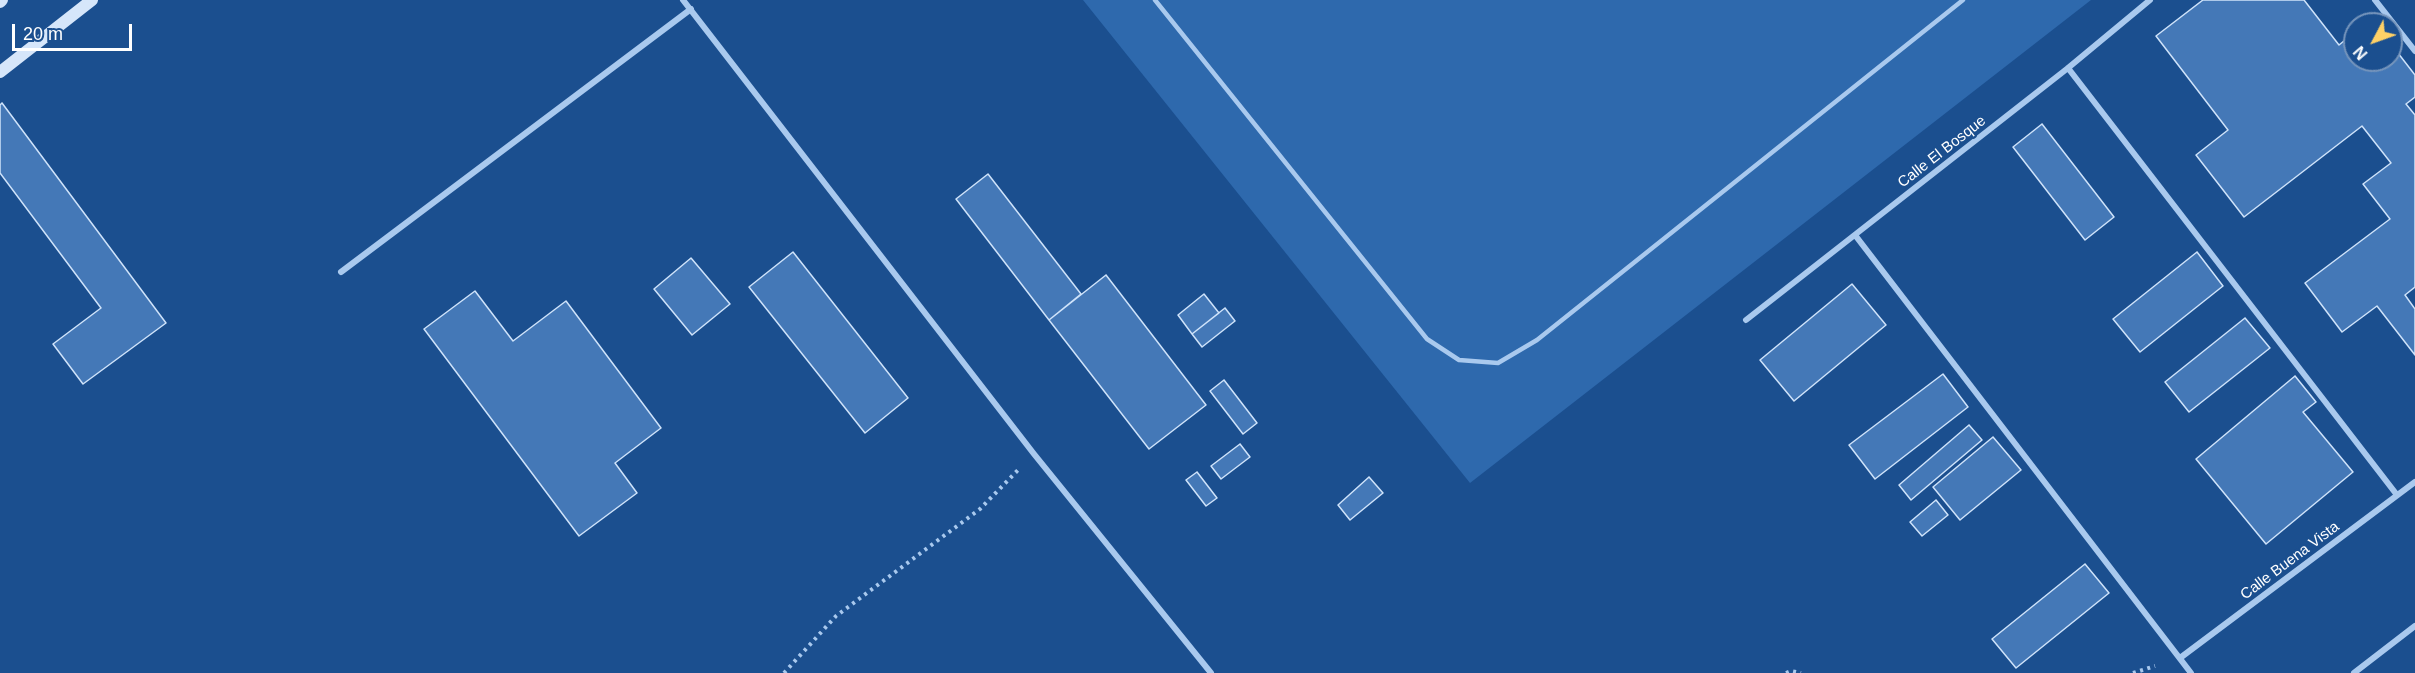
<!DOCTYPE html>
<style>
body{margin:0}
#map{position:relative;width:2415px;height:673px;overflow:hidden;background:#1b4f8f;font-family:Helvetica,sans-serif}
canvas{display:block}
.north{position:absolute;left:2343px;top:12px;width:60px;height:60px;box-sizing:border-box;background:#1b4f8f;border:2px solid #7695bc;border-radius:50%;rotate:229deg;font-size:16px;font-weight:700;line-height:24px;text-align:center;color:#fff}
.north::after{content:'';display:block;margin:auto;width:21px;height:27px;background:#ffd166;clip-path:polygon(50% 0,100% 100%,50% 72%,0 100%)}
.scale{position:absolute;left:12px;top:24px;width:120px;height:27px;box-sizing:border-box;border:3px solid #fff;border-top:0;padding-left:8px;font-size:18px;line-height:21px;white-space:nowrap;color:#fff;-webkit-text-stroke:4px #1b4f8f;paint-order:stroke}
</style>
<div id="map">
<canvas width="2415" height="673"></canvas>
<div class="north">N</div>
<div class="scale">20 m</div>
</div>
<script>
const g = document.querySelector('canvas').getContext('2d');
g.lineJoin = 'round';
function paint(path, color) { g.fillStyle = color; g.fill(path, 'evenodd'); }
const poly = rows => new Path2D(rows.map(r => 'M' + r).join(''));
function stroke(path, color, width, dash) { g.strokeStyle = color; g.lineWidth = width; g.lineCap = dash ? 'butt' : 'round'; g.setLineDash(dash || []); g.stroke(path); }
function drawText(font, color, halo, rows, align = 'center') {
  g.font = font + ' Helvetica,sans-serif'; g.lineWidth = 4.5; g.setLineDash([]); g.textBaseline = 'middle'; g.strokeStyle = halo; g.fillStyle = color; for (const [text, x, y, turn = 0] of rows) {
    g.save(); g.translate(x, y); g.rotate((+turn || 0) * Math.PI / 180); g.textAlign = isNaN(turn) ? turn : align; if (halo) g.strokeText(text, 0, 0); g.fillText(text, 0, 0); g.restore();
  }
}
paint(poly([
 [1083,0,2091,0,1470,483]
]), '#2e69ad');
const building = poly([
 [2203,0,2304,0,2339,45,2355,32,2355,60,2391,60,2391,44,2415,75,2415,97,2406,104,2415,115,2415,287,2405,295,2415,309,2415,355,2377,306,2342,332,2305,283,2390,219,2363,184,2391,163,2362,126,2244,217,2196,155,2228,130,2156,36,2203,0],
 [2,103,166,323,83,384,53,344,101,308,0,173,0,105,2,103],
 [2042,124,2114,217,2085,240,2013,147,2042,124],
 [988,174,1081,294,1049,320,956,199,988,174],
 [793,252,908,398,865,433,749,287,793,252],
 [2197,252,2223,286,2140,352,2113,319,2197,252],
 [691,258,730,304,692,335,654,289,691,258],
 [1106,275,1206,405,1149,449,1049,320,1106,275],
 [1852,284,1886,325,1794,401,1760,360,1852,284],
 [475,291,513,341,566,301,661,428,615,463,637,493,579,536,424,329,475,291],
 [1204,294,1219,313,1192,334,1178,315,1204,294],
 [1225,308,1235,321,1202,347,1192,334,1225,308],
 [2245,318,2270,348,2189,412,2165,382,2245,318],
 [1943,374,1968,407,1875,479,1849,445,1943,374],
 [2295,376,2316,402,2303,412,2353,472,2266,544,2196,459,2295,376],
 [1224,380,1257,423,1243,434,1210,391,1224,380],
 [1969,425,1982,440,1911,500,1899,485,1969,425],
 [1993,437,2021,470,1960,520,1933,487,1993,437],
 [1240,444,1250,457,1221,479,1211,466,1240,444],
 [1197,472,1217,498,1206,506,1186,480,1197,472],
 [1369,477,1383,493,1350,520,1338,505,1369,477],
 [1936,500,1948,515,1922,536,1910,522,1936,500],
 [2085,564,2109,593,2016,668,1992,639,2085,564]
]);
paint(building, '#4478b7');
stroke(building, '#cfe3fa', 1.5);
stroke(poly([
 [784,673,836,616,980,509,1018,470],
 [1786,673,1791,671,1801,673],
 [2133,673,2155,666]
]), '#a9c9ee', 4, [3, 4.5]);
stroke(poly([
 [1155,0,1427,339,1459,360,1498,363,1537,340,1963,0]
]), '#a9c9ee', 4.5);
stroke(poly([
 [683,0,1034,454,1211,673],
 [2375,0,2415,51],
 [2068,68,2397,495],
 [1855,235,2191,673],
 [341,272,691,9],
 [1746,320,2068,68,2150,0],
 [2180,658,2415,482],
 [2354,673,2415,626]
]), '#a9c9ee', 6);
stroke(poly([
 [0,2,2,0],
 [0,72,92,0]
]), '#d6e6fa', 12);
drawText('15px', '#fff', '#1b4f8f', [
 ["Calle El Bosque",1942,152,-38],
 ["Calle Buena Vista",2290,561,-37]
]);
</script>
